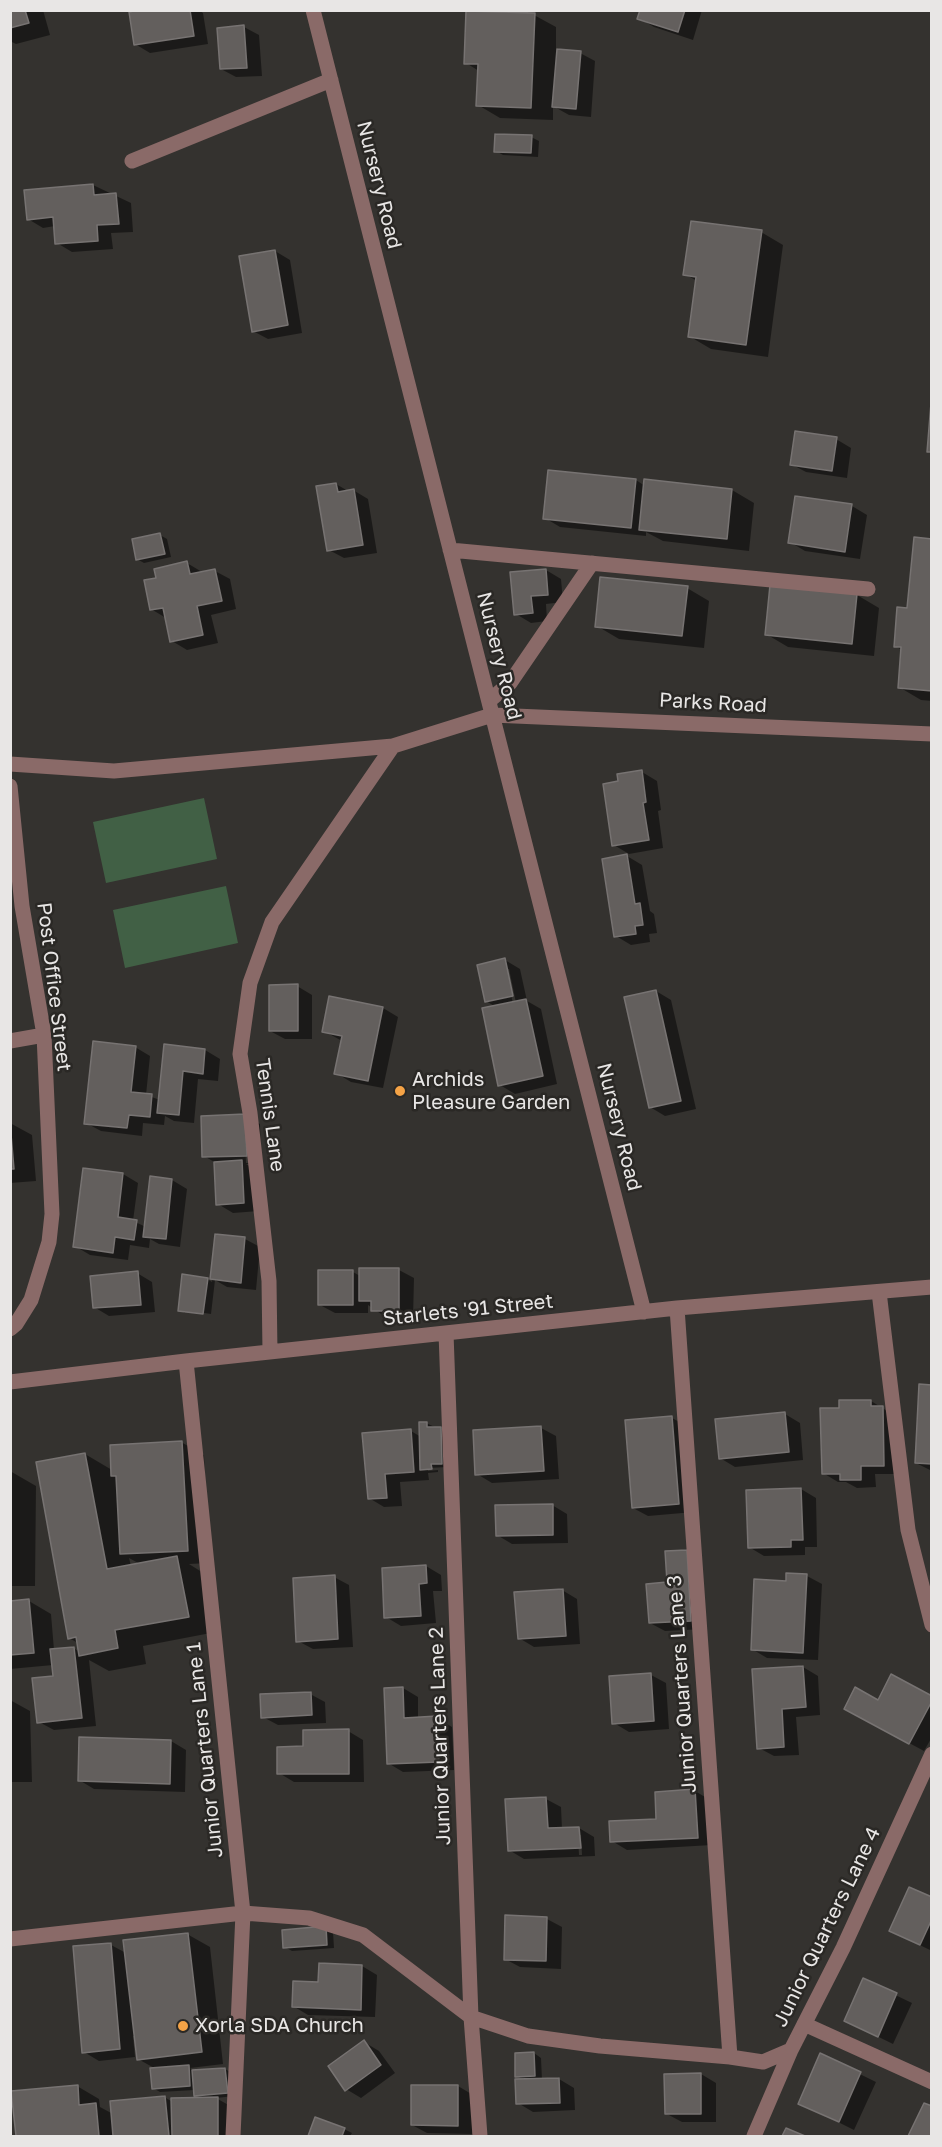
<!DOCTYPE html>
<style>
body{margin:0}
#map{position:relative;width:942px;height:2147px;overflow:hidden;background:#34322f;font-family:"Golos Text",sans-serif}
canvas{display:block}
.frame{position:absolute;inset:0;border:12px solid #e8e6e5;pointer-events:none}
</style>
<div id="map">
<canvas width="942" height="2147"></canvas>
<div class="frame"></div>
</div>
<script>
const g = document.querySelector('canvas').getContext('2d');
g.lineJoin = 'round';
function paint(path, color) { g.fillStyle = color; g.fill(path, 'evenodd'); }
const poly = rows => new Path2D(rows.map(r => 'M' + r).join(''));
function stroke(path, color, width, dash) { g.strokeStyle = color; g.lineWidth = width; g.lineCap = dash ? 'butt' : 'round'; g.setLineDash(dash || []); g.stroke(path); }
function drawText(font, color, halo, rows, align = 'center') {
  g.font = font + ' "Golos Text",sans-serif'; g.lineWidth = 5; g.setLineDash([]); g.textBaseline = 'middle'; g.strokeStyle = halo; g.fillStyle = color; for (const [text, x, y, turn = 0] of rows) {
    g.save(); g.translate(x, y); g.rotate((+turn || 0) * Math.PI / 180); g.textAlign = isNaN(turn) ? turn : align; if (halo) g.strokeText(text, 0, 0); g.fillText(text, 0, 0); g.restore();
  }
}
paint(poly([
 [204,798,217,859,106,883,93,822],
 [226,886,238,943,125,968,113,910]
]), '#416045');
paint(poly([
 [10,10,43,10,50,35,16,44,10,41],
 [148,10,199,10,203,13,208,44,150,53,135,44],
 [641,10,702,10,693,40,654,27,639,18],
 [534,15,556,27,556,50,580,53,595,61,591,117,569,115,553,106,553,120,500,118,478,105,479,71,466,63],
 [244,27,259,35,262,76,236,77,221,69],
 [531,137,539,141,538,157,503,155,496,151],
 [93,185,131,203,133,232,111,233,113,249,72,252,57,243,55,226,43,228,28,219],
 [761,232,783,245,768,357,711,349,689,336,697,281,685,274],
 [275,251,290,260,302,333,268,339,253,331],
 [836,439,851,448,847,478,806,472,791,464],
 [636,480,645,486,732,490,754,503,749,551,663,541,646,532,646,536,560,527,545,518],
 [336,484,348,491,353,490,368,499,377,553,344,558,329,550],
 [852,506,867,515,860,559,805,551,790,542],
 [160,535,167,539,171,557,144,563,137,559],
 [932,541,932,701,921,700,899,687,902,650,895,646],
 [187,563,202,572,215,571,230,579,236,609,211,615,218,643,187,650,172,641,166,618,151,609,158,579],
 [546,570,561,579,563,602,546,604,547,621,531,623,516,614],
 [687,588,709,601,704,648,619,639,597,626],
 [857,595,879,608,874,656,788,647,766,634],
 [642,772,657,781,661,810,658,811,663,848,629,854,614,845,619,783],
 [627,856,642,865,650,911,654,914,657,933,649,934,650,942,631,945,616,936],
 [505,960,520,969,527,1001,541,1009,557,1084,515,1094,500,1085,496,1007,486,1001],
 [506,969,509,969,516,1003,513,1004],
 [297,986,312,995,312,1039,285,1039,270,1031],
 [656,991,671,1000,696,1109,665,1116,650,1107],
 [330,998,383,1008,398,1017,383,1088,351,1082,336,1073,342,1041,324,1031],
 [166,1046,205,1050,220,1059,218,1081,198,1079,194,1123,174,1121,165,1116,164,1125,143,1123,142,1136,101,1131,86,1123,135,1047,150,1056,146,1095,160,1100],
 [245,1115,260,1124,261,1163,246,1164,256,1170,259,1211,233,1213,218,1204,216,1163,204,1156],
 [244,1122,249,1163,246,1163],
 [10,1123,32,1135,36,1181,10,1183],
 [85,1169,123,1174,138,1183,133,1221,146,1227,151,1178,172,1180,187,1189,180,1247,159,1244,150,1239,149,1248,130,1245,128,1260,90,1255,75,1246],
 [217,1236,245,1239,260,1247,256,1290,227,1287,215,1280,211,1314,185,1310,185,1313,180,1310,207,1279,212,1282],
 [399,1270,414,1278,413,1319,387,1318,368,1305,368,1313,335,1313,320,1305,353,1272,360,1276],
 [137,1273,152,1282,155,1312,109,1316,94,1307],
 [932,1386,932,1471,916,1463],
 [871,1401,897,1417,898,1474,875,1474,876,1487,857,1488,846,1482,838,1482,823,1473,841,1409],
 [785,1414,800,1423,803,1460,735,1467,720,1458],
 [672,1418,687,1426,694,1512,648,1516,633,1508],
 [426,1423,448,1433,448,1467,428,1468,428,1471,438,1470,438,1472,428,1473,429,1480,400,1482,402,1506,384,1507,369,1498,411,1431,421,1437],
 [541,1428,556,1436,559,1479,492,1483,477,1474],
 [181,1442,204,1455,209,1563,189,1564,205,1574,216,1632,143,1646,146,1664,109,1671,89,1660,96,1726,54,1730,39,1722,55,1677,53,1665,10,1669,10,1602,29,1601,51,1614,54,1650,73,1648,80,1652,78,1643,69,1638,85,1454,112,1470],
 [129,1558,140,1564,131,1566],
 [10,1471,36,1486,35,1586,10,1586],
 [801,1489,816,1498,817,1547,805,1547,805,1555,764,1556,749,1547],
 [552,1505,567,1514,568,1543,512,1544,497,1535],
 [686,1552,705,1629,665,1631,650,1623],
 [426,1566,441,1575,442,1591,433,1591,436,1623,401,1626,386,1617],
 [807,1576,822,1584,818,1660,767,1658,752,1649,787,1582],
 [334,1577,349,1585,353,1647,313,1649,298,1641],
 [562,1590,577,1599,580,1644,534,1647,519,1638],
 [803,1667,818,1676,820,1715,796,1717,799,1755,774,1756,759,1748],
 [651,1675,666,1683,669,1729,629,1732,614,1723],
 [403,1688,418,1697,418,1719,437,1718,452,1727,454,1770,403,1772,388,1763],
 [310,1694,325,1702,326,1723,278,1725,263,1717],
 [932,1697,932,1737,924,1751,861,1717,878,1702],
 [10,1700,30,1711,32,1782,10,1782],
 [348,1731,363,1740,364,1782,294,1782,279,1773,305,1748],
 [171,1741,186,1750,185,1792,94,1789,79,1780],
 [695,1791,710,1800,712,1845,627,1850,612,1841,658,1820],
 [546,1799,561,1807,562,1829,579,1828,594,1837,595,1856,524,1859,509,1850],
 [578,1835,581,1835,582,1855,579,1855],
 [932,1899,932,1951,891,1931],
 [547,1919,562,1927,561,1969,520,1967,505,1959],
 [326,1928,333,1932,334,1948,292,1951,285,1947],
 [187,1934,210,1947,223,2064,190,2068,196,2072,225,2069,232,2073,234,2096,216,2098,232,2107,233,2136,17,2136,13,2092,77,2086,99,2099,100,2107,113,2114,164,2097,173,2102,203,2099,195,2095,195,2090,160,2092,153,2088,156,2069,138,2059,136,2036,133,2036,135,2057,99,2061,84,2052,111,1945,126,1953],
 [320,1965,362,1966,377,1975,375,2017,308,2015,293,2006,320,1984],
 [864,1980,912,2003,893,2044,846,2021],
 [364,2042,379,2051,395,2073,361,2098,346,2089],
 [534,2053,541,2058,542,2080,559,2079,574,2088,575,2110,533,2112,518,2103,524,2080,517,2076],
 [821,2055,876,2082,854,2130,800,2103],
 [701,2074,716,2083,716,2122,682,2122,667,2114],
 [458,2086,473,2095,472,2134,427,2133,412,2125],
 [316,2119,344,2129,352,2133,350,2136,310,2136]
]), '#0007');
const building = poly([
 [10,10,25,10,29,23,10,28,10,10],
 [138,10,190,10,194,36,134,45,129,12,138,10],
 [640,10,685,10,678,32,637,19,640,10],
 [466,11,535,13,531,108,476,106,478,64,464,64,466,11],
 [244,25,247,68,220,69,217,28,244,25],
 [557,49,581,51,576,109,552,107,557,49],
 [495,134,532,135,531,153,494,152,495,134],
 [93,184,94,195,116,193,119,224,97,225,98,241,55,244,53,217,27,220,24,190,93,184],
 [691,221,762,230,746,345,688,337,696,277,683,275,691,221],
 [275,250,288,325,252,332,239,256,275,250],
 [932,391,932,452,927,452,932,391],
 [795,431,837,437,832,471,790,465,795,431],
 [548,470,636,479,631,528,543,519,548,470],
 [644,479,732,489,727,539,639,530,644,479],
 [336,483,338,492,354,489,363,545,327,551,316,486,336,483],
 [795,496,852,504,845,552,788,543,795,496],
 [160,533,165,554,136,560,132,539,160,533],
 [914,537,932,539,932,691,898,688,901,647,894,647,897,607,907,608,914,537],
 [187,561,190,574,215,569,222,601,197,606,203,635,170,642,163,608,150,610,144,580,156,578,154,569,187,561],
 [546,569,548,595,531,596,533,613,514,615,510,572,546,569],
 [600,577,688,586,682,636,595,627,600,577],
 [770,585,857,594,852,644,765,635,770,585],
 [642,770,646,802,643,803,649,840,612,846,603,784,618,781,617,774,642,770],
 [627,854,635,904,640,903,643,925,635,926,636,934,614,937,602,859,627,854],
 [505,958,513,996,485,1002,477,965,505,958],
 [298,984,298,1031,269,1031,269,985,298,984],
 [656,990,681,1101,649,1108,624,997,656,990],
 [329,996,383,1007,368,1081,334,1074,342,1036,322,1032,329,996],
 [526,999,543,1076,498,1086,482,1008,526,999],
 [93,1041,136,1046,131,1092,152,1094,150,1117,129,1115,127,1128,84,1124,93,1041],
 [164,1044,205,1049,203,1074,183,1071,179,1115,157,1113,164,1044],
 [245,1114,247,1156,202,1157,201,1116,245,1114],
 [10,1123,14,1169,10,1169,10,1123],
 [242,1160,244,1203,216,1205,214,1162,242,1160],
 [83,1168,123,1173,118,1217,137,1220,134,1240,115,1237,113,1253,73,1247,83,1168],
 [150,1176,172,1179,166,1239,143,1237,150,1176],
 [215,1234,245,1237,241,1283,210,1279,215,1234],
 [359,1268,399,1268,399,1311,371,1311,371,1301,359,1301,359,1268],
 [318,1270,353,1270,353,1305,318,1305,318,1270],
 [138,1271,141,1305,93,1308,90,1276,138,1271],
 [182,1274,208,1278,203,1314,178,1311,182,1274],
 [919,1384,932,1385,932,1464,915,1463,919,1384],
 [839,1400,871,1400,871,1406,883,1406,884,1466,861,1466,861,1480,840,1480,840,1474,822,1474,820,1408,839,1408,839,1400],
 [785,1412,789,1452,719,1459,715,1419,785,1412],
 [672,1416,679,1504,632,1508,625,1420,672,1416],
 [419,1422,427,1422,427,1427,441,1427,442,1464,431,1464,432,1469,420,1470,419,1422],
 [541,1426,544,1471,475,1475,473,1430,541,1426],
 [411,1429,414,1472,385,1474,387,1498,368,1499,362,1433,411,1429],
 [182,1441,188,1551,120,1554,116,1476,111,1476,110,1445,182,1441],
 [85,1453,107,1569,177,1556,189,1617,115,1630,118,1648,79,1656,76,1637,68,1639,36,1462,85,1453],
 [801,1488,803,1540,791,1540,791,1547,748,1548,746,1490,801,1488],
 [553,1504,553,1535,496,1536,495,1505,553,1504],
 [687,1550,691,1621,649,1623,646,1584,667,1582,665,1551,687,1550],
 [426,1565,427,1583,419,1584,421,1616,384,1618,382,1568,426,1565],
 [786,1573,807,1574,803,1653,751,1650,754,1579,786,1581,786,1573],
 [335,1575,338,1639,296,1642,293,1578,335,1575],
 [563,1589,566,1636,518,1639,514,1592,563,1589],
 [29,1599,34,1653,10,1655,10,1601,29,1599],
 [74,1647,82,1718,37,1723,32,1678,53,1676,50,1649,74,1647],
 [803,1666,806,1707,782,1709,784,1747,757,1749,752,1669,803,1666],
 [651,1673,654,1721,612,1724,609,1676,651,1673],
 [891,1674,932,1696,932,1701,909,1744,844,1709,855,1687,878,1700,891,1674],
 [403,1687,404,1718,437,1716,439,1762,387,1764,384,1688,403,1687],
 [311,1692,312,1715,261,1718,260,1694,311,1692],
 [349,1729,349,1774,277,1774,277,1747,303,1746,303,1730,349,1729],
 [79,1737,171,1740,170,1784,78,1781,79,1737],
 [695,1789,698,1838,610,1842,609,1821,656,1819,655,1792,695,1789],
 [546,1797,548,1828,579,1827,581,1848,508,1851,505,1799,546,1797],
 [909,1887,932,1897,932,1919,920,1945,889,1931,909,1887],
 [505,1915,547,1917,546,1961,504,1960,505,1915],
 [326,1926,327,1945,283,1948,282,1930,326,1926],
 [188,1933,202,2052,137,2060,123,1940,188,1933],
 [111,1943,120,2049,82,2053,73,1946,111,1943],
 [319,1963,362,1965,361,2010,292,2007,293,1981,318,1982,319,1963],
 [863,1978,897,1993,878,2037,844,2021,863,1978],
 [364,2040,381,2065,345,2091,328,2066,364,2040],
 [534,2052,535,2076,515,2077,515,2053,534,2052],
 [820,2053,861,2072,839,2122,798,2104,820,2053],
 [189,2065,190,2086,152,2089,150,2068,189,2065],
 [225,2068,228,2093,194,2096,192,2070,225,2068],
 [701,2073,701,2114,665,2114,664,2074,701,2073],
 [559,2078,560,2103,516,2104,515,2079,559,2078],
 [78,2085,79,2105,96,2103,99,2136,16,2136,11,2091,78,2085],
 [411,2085,458,2085,458,2126,411,2125,411,2085],
 [165,2096,169,2136,113,2136,110,2101,165,2096],
 [218,2097,218,2136,172,2136,171,2098,218,2097],
 [924,2103,932,2106,932,2136,908,2136,924,2103],
 [315,2117,345,2128,342,2136,308,2136,315,2117],
 [786,2128,805,2136,782,2136,786,2128]
]);
paint(building, '#635f5d');
stroke(building, '#777372', 1.5);
stroke(poly([
 [313,10,644,1312],
 [132,161,331,80],
 [450,550,868,589],
 [489,701,510,683,592,563],
 [10,764,114,771,393,746,492,715,932,734],
 [10,786,22,906,44,1035,52,1214,49,1242,31,1300,16,1324,10,1329],
 [10,1041,44,1035],
 [879,1292,908,1530,932,1625],
 [677,1308,730,2057],
 [446,1333,471,2017,480,2136],
 [270,1352,269,1281,250,1113,240,1054,250,983,272,922,393,746],
 [186,1361,243,1913,233,2136],
 [10,1382,186,1361,677,1308,932,1287],
 [10,1939,243,1913,309,1918,363,1935,471,2017,528,2036,600,2046,730,2057,763,2062,791,2050,843,1948,932,1754],
 [804,2024,932,2082],
 [754,2136,791,2050]
]), '#8a6a68', 15);
for (const [x, y, r, color] of [
 [400,1091,6,"#f5a346"],
 [183,2026,6,"#f5a346"]
]) { const dot = new Path2D(); dot.arc(x, y, r, 0, 2 * Math.PI); g.fillStyle = color; g.fill(dot); stroke(dot, '#2a2825', 2); }
drawText('20px', '#e8e6e5', '#2a2825', [
 ["Nursery Road",379,185,76],
 ["Nursery Road",499,656,76],
 ["Parks Road",713,703,3],
 ["Post Office Street",54,987,83],
 ["Tennis Lane",270,1115,82],
 ["Nursery Road",619,1127,76],
 ["Starlets '91 Street",468,1310,-6],
 ["Junior Quarters Lane 3",682,1684,-94],
 ["Junior Quarters Lane 2",440,1736,-92],
 ["Junior Quarters Lane 1",205,1750,-96],
 ["Junior Quarters Lane 4",827,1927,-64]
]);
drawText('20px', '#e8e6e5', '#2a2825', [
 ["Archids",412,1080],
 ["Pleasure Garden",412,1103],
 ["Xorla SDA Church",195,2026]
], 'left');
</script>
